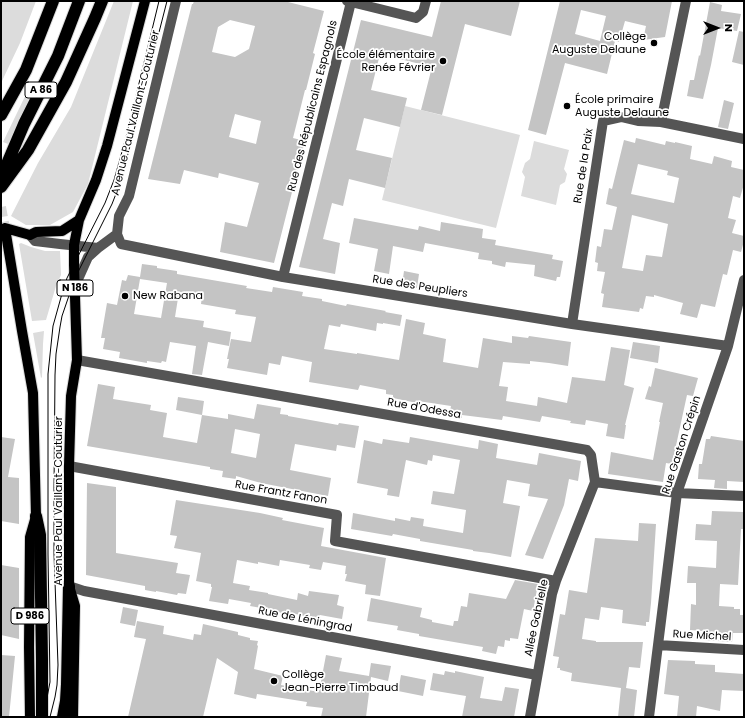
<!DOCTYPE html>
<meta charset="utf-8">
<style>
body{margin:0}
#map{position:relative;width:745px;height:718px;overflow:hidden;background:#fff;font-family:Poppins,sans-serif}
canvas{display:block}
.frame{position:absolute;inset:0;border:2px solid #000;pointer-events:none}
.north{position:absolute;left:697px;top:8px;width:40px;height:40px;-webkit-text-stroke:3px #fff;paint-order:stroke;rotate:90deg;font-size:11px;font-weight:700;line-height:16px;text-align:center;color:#000}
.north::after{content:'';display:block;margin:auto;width:14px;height:18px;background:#000;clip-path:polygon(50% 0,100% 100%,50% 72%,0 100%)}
</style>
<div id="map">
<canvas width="745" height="718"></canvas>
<div class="frame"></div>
<div class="north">N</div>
</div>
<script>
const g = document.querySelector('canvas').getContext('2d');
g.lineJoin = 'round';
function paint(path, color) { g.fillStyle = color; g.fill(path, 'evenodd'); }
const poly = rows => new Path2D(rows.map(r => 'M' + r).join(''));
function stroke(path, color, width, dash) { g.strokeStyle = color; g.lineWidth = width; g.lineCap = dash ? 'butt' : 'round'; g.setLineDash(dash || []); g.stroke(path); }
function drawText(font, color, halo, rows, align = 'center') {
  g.font = font + ' Poppins,sans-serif'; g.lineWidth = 3.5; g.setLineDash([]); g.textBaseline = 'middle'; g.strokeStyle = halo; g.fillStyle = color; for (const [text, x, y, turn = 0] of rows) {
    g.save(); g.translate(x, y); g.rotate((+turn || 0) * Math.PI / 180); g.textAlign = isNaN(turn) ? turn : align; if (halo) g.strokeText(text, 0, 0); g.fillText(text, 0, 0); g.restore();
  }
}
paint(poly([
 [1,1,36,1,20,43,2,81,1,82],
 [114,1,133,1,88,184,73,212,50,225,26,225,11,216,38,163,71,107],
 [30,86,35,90,8,144,3,142],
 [405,106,520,135,496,228,382,200],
 [534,141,569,150,564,169,567,174,565,182,560,185,556,205,521,196,525,177,522,172,525,163,530,159],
 [21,243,31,247,45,251,60,251,61,275,56,286,46,320,32,321,19,244],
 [44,331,43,344,42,377,41,378,33,333]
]), '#dcdcdc');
paint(poly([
 [194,1,284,1,324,11,313,53,315,54,306,90,305,90,293,138,305,141,274,263,220,252,225,222,247,227,259,183,219,173,218,178,184,170,180,184,148,179,192,4,193,4],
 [230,20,255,26,249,49,235,57,212,52,218,27],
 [235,114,261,121,256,144,229,137],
 [441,1,520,1,511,36,465,24,442,115,421,110,432,67,380,54,371,90,407,98,400,127,364,118,356,150,392,158,385,188,349,179,343,206,332,203,323,239,340,243,335,274,299,267,361,20,432,37],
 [560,1,672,1,665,37,643,40,646,26,625,21,619,42,615,41,607,74,565,63,546,135,528,130],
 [581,10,606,16,600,41,575,34],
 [710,2,722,5,721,11,741,14,737,31,718,28,711,65,703,99,687,96,690,80,694,80,699,55,700,56],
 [739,31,744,32,744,65,732,62],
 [724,100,734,103,728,129,718,127],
 [636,138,665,145,666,141,675,143,675,142,692,146,690,159,712,164,714,156,732,161,731,167,744,170,744,184,740,198,733,196,728,218,736,220,732,233,744,236,744,241,741,252,733,250,727,275,723,274,715,307,701,304,697,318,680,314,683,303,654,295,654,297,646,296,643,309,640,308,639,312,602,307,604,294,601,293,605,272,597,271,598,263,595,262,597,246,601,247,604,229,612,230,617,207,606,204,609,188,612,189,624,140,635,143],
 [638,164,668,171,667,175,679,178,674,203,631,194],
 [632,215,668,224,662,257,646,255,643,271,622,268],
 [354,218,418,230,419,226,440,231,441,222,483,229,482,238,496,240,495,245,553,255,552,259,563,261,560,277,557,277,556,281,534,276,535,265,506,262,505,267,492,264,492,261,478,259,479,253,425,243,423,252,393,246,389,274,374,271,378,249,349,243],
 [142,264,157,266,157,268,177,271,177,274,247,286,246,288,272,292,273,287,303,292,302,296,322,299,322,301,346,306,347,304,386,311,385,312,402,315,400,326,383,323,383,324,377,323,376,331,341,324,340,327,329,325,324,349,357,354,357,353,399,360,406,319,425,323,423,334,446,339,443,362,478,368,483,338,512,343,512,336,528,338,529,336,571,342,568,366,549,363,530,361,530,364,503,362,499,386,508,387,506,401,537,406,538,397,567,403,572,377,605,381,611,347,630,350,624,385,634,388,625,425,626,425,624,439,606,436,608,424,586,420,585,425,570,423,571,421,542,416,540,422,503,416,502,420,462,415,462,418,449,416,451,406,418,401,417,403,393,398,393,395,386,394,386,390,360,385,358,390,309,382,312,362,282,356,280,365,269,363,267,375,227,368,229,359,227,359,231,339,251,342,256,317,235,314,236,310,201,304,202,296,179,292,175,317,204,321,203,327,231,332,229,346,208,342,202,375,192,374,196,346,170,342,166,362,162,361,161,363,147,361,147,363,119,358,120,352,103,349,105,338,101,338,107,303,117,305,122,280,126,281,128,275,140,277],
 [140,279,167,283,161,318,134,314],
 [404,271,419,274,417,288,402,285],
 [633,342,660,346,658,363,630,358],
 [655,368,698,378,693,396,687,395,672,464,666,463,663,482,608,474,611,452,653,460,660,422,659,422,663,403,645,399,649,386,651,387],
 [98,384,115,387,113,399,151,405,150,410,167,413,163,437,197,443,202,415,228,419,228,414,254,419,257,404,281,408,280,414,288,415,288,416,338,425,339,423,359,426,355,448,337,445,336,451,295,444,290,470,331,478,328,496,261,483,236,476,236,479,222,477,223,471,210,469,210,467,87,446],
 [235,429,260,434,256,458,231,453],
 [178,397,204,401,202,415,176,410],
 [711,436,744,441,744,482,727,481,727,489,714,488,715,480,698,479,699,464,702,464,706,439,710,439],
 [1,437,15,439,8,477,19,478,19,524,1,521],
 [410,437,478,449,479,440,498,444,496,458,537,465,539,453,581,461,578,481,569,479,564,505,543,559,525,555,548,499,528,496,530,484,507,480,503,503,520,506,511,557,489,553,473,551,473,550,420,541,420,539,393,534,392,536,351,529,353,513,395,521,395,518,410,521,411,517,424,519,423,526,463,533,466,510,431,504,433,491,454,494,460,460,433,455,432,461,428,460,427,465,406,460,399,497,387,495,388,489,357,483,364,440,382,444,383,439,409,443],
 [87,483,116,487,116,553,178,563,176,573,190,575,186,594,178,593,177,595,156,591,156,592,145,590,145,586,86,575],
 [176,500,260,513,283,518,282,520,324,528,321,546,386,558,380,596,365,594,366,585,345,581,347,574,345,574,346,566,323,562,321,570,309,568,310,565,280,560,279,566,258,562,258,564,237,560,233,583,250,586,249,590,268,593,268,594,297,600,298,593,308,596,309,591,339,595,337,605,344,607,342,619,320,615,319,619,291,613,291,615,273,611,273,610,250,606,251,603,229,599,228,604,209,601,212,587,211,587,211,584,196,581,201,553,174,548,177,536,170,535],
 [712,511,744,512,744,529,741,529,738,585,720,584,719,606,734,607,734,609,740,609,740,615,744,615,744,633,733,633,732,642,702,640,703,631,690,630,691,604,696,605,696,583,687,583,688,566,716,568,717,541,695,540,696,524,711,525],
 [639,523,656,524,651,603,649,622,646,622,646,626,622,623,623,610,601,607,599,620,585,618,582,639,596,641,596,642,643,642,640,668,629,667,626,688,637,690,634,717,618,717,621,688,571,681,572,673,560,670,560,668,557,668,559,657,553,656,560,614,565,615,569,590,587,593,595,538,638,541],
 [1,565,19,568,19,639,1,635],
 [515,580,538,584,533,611,524,609,518,639,510,638,510,641,505,640,504,647,498,646,496,654,482,651,483,647,419,636,419,634,397,630,398,626,367,621,371,598,422,608,420,617,432,620,432,622,453,626,454,621,458,621,461,606,467,607,469,593,506,599],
 [123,607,138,610,135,626,120,623],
 [137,621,164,626,163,634,193,640,194,634,201,635,203,624,238,632,238,635,250,638,250,640,258,641,257,645,258,646,254,669,283,676,281,685,319,692,326,655,342,658,339,671,369,676,371,663,391,666,388,681,371,677,366,717,321,717,323,708,306,706,307,702,257,694,256,699,234,694,238,672,217,658,203,717,128,717,146,639,134,637],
 [1,655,15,656,9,717,1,716],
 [668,660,695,661,695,664,715,665,715,672,744,674,744,691,722,690,720,711,697,706,696,717,677,717,679,696,664,694],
 [445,671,455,673,455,671,484,677,480,698,502,701,505,687,519,689,514,717,462,717,466,696,430,690,433,673,444,675],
 [401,675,426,680,423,696,398,691]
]), '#c4c4c4');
stroke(poly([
 [1,207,5,228]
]), '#d9d9d9', 10, [10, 5]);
const major = poly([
 [30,717,29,647,30,537,36,516,33,393,22,331,5,228,30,235,36,232,62,231,79,220],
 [73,717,75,606,69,586,69,466,71,396,77,360,74,265,74,245,79,220,96,180,107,146,145,1]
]);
const highway = poly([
 [1,115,26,70,53,1],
 [1,178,24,124,58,56,79,1],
 [1,187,28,150,66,82,95,18,102,1],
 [36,516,40,535,42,659,42,717],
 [63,717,66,701,67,684,69,586]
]);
stroke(major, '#dbdbdb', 12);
stroke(highway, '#dbdbdb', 14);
stroke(poly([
 [347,1,416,18,423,12,426,1],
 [661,122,686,1],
 [117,234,121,244,283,277,572,324,728,346],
 [30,235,35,241,60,244,98,248],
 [283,277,351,2],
 [75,286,88,257,98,248,117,234,119,216,129,196,176,1],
 [572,324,603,121,621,117,638,121,661,122,744,139],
 [77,360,587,450,591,455,595,482],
 [69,466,337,515,335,541,556,581],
 [595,482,677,493,744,496],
 [69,586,84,591,537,675],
 [658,645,744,650],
 [530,717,552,594,556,581,595,482],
 [649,717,677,493,728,346,744,280]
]), '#555', 10);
stroke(major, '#000', 10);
stroke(highway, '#000', 12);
stroke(poly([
 [42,717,46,703,50,682,48,554,48,374,53,326,63,290,67,278,105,203,114,180,125,141,159,1],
 [50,717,55,697,57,685,58,665,54,554,54,488,55,375,56,354,60,327,62,316,75,278,112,204,121,181,167,1]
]), '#000', 1);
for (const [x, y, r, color] of [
 [654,43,4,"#000"],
 [443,61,4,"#000"],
 [567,106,4,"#000"],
 [125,296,4,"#000"],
 [274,681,4,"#000"]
]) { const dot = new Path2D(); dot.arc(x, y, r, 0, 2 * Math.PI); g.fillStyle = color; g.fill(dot); stroke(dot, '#fff', 1.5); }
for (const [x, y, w] of [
 [41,90,32],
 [75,288,36],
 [30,616,38]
]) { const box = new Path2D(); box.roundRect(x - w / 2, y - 8, w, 16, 3); g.fillStyle = '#fff'; g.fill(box); stroke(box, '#000', 1); }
drawText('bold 10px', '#000', null, [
 ["A 86",41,90],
 ["N 186",75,288],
 ["D 986",30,616]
]);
drawText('11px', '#000', '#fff', [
 ["Collège",646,37,"right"],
 ["Auguste Delaune",646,50,"right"],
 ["École élémentaire",435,55,"right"],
 ["Renée Février",435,68,"right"],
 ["École primaire",575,100],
 ["Auguste Delaune",575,113],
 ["New Rabana",133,296],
 ["Collège",282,675],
 ["Jean-Pierre Timbaud",282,688]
], 'left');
drawText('11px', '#000', '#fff', [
 ["Rue des Républicains Espagnols",313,106,-76],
 ["Avenue Paul Vaillant-Couturier",136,113,-76],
 ["Rue de la Paix",584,166,-81],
 ["Rue des Peupliers",420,287,9],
 ["Rue d'Odessa",424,409,10],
 ["Rue Gaston Crépin",682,445,-72],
 ["Rue Frantz Fanon",281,493,10],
 ["Avenue Paul Vaillant-Couturier",59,501,-90],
 ["Allée Gabrielle",537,618,-78],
 ["Rue de Léningrad",305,620,11],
 ["Rue Michel",702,636,3]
]);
</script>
